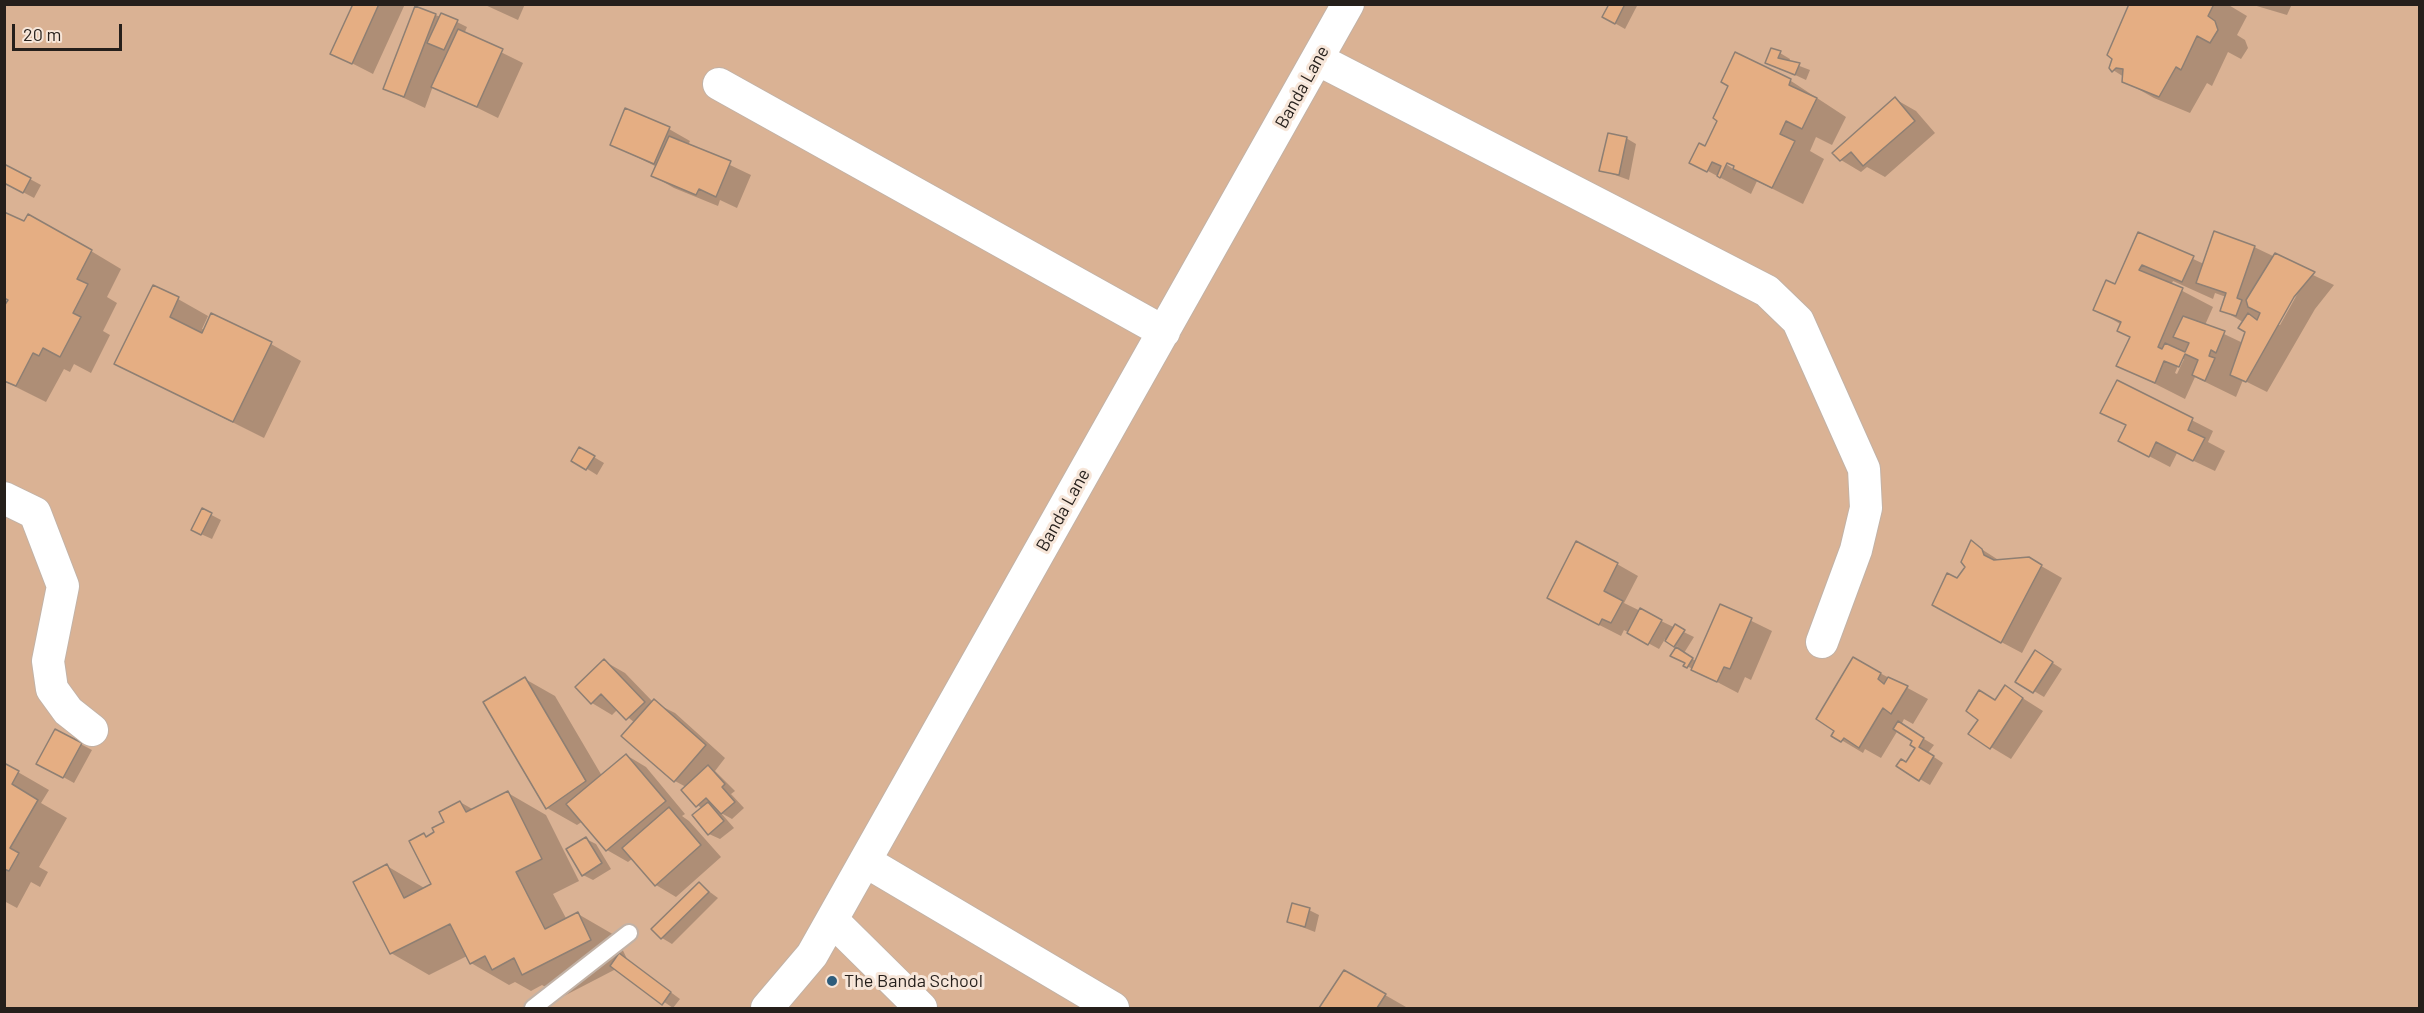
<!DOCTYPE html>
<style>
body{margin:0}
#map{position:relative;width:2424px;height:1013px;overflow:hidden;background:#f7e6d9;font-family:Barlow,sans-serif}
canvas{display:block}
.frame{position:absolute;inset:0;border:6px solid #251f1b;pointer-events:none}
.scale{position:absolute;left:12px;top:24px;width:110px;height:27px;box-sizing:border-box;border:3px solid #251f1b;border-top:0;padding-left:8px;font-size:18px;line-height:21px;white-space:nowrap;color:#251f1b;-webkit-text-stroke:4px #f7e6d9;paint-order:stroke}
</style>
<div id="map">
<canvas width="2424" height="1013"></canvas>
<div class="frame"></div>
<div class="scale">20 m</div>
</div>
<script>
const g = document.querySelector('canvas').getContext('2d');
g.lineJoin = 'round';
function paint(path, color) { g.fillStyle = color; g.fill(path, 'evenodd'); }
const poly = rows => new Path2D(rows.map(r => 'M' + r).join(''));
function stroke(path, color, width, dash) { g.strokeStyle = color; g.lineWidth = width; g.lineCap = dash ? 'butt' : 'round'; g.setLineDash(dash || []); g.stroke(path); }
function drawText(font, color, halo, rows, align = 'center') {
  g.font = font + ' Barlow,sans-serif'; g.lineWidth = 6; g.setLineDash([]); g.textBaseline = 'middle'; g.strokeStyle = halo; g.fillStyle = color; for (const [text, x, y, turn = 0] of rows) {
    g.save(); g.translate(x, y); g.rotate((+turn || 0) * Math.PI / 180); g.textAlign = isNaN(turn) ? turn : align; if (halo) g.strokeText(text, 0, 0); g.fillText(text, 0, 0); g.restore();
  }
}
paint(poly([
 [5,5,2419,5,2419,1008,5,1008]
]), '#dab294');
paint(poly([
 [355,4,405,4,373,74,332,53],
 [483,4,525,4,518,20],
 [1611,4,1638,4,1625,29,1604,17],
 [2131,4,2227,4,2247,16,2237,35,2245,40,2248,48,2241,59,2228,52,2212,86,2207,83,2190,113,2154,98,2124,81,2124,77,2113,70],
 [2250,4,2292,4,2287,15],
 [435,15,457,22,467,27,464,34,523,63,498,118,433,86,425,108,385,89],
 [1780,53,1790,59,1789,62,1810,70,1806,80,1767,62],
 [1736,54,1791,81,1846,117,1832,145,1816,137,1810,151,1824,159,1803,204,1757,181,1751,194,1691,162,1706,148,1719,120,1730,85],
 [1723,159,1735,166,1735,170,1721,161],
 [1895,99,1916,111,1935,133,1885,177,1867,167,1861,172,1841,160],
 [669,129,690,141,688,145,751,175,737,208,720,200,718,206,674,188,653,176,657,167,611,144],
 [1626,138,1636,144,1629,180,1601,170],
 [4,165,41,185,34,198,4,182],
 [2139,234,2204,264,2254,247,2334,285,2315,309,2267,392,2243,380,2236,397,2195,377,2185,399,2118,365,2131,337,2122,325,2095,309,2116,286],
 [2173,281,2213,299,2215,293,2226,297,2222,310,2243,322,2247,331,2243,343,2205,325,2213,307,2171,285],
 [2296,290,2299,291,2280,325,2276,325],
 [2181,359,2184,359,2177,374,2175,373],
 [91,251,121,269,107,297,117,303,103,331,110,335,91,373,74,364,70,372,64,369,46,402,4,381],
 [178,299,208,316,202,329,271,344,301,361,264,438,116,364],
 [2117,382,2213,431,2208,442,2225,451,2215,471,2177,453,2170,467,2120,441,2127,426,2102,412],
 [580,449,604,463,597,475,573,460],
 [202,510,221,520,212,539,192,530],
 [1972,543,2000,561,2029,559,2062,578,2022,653,1954,617,1957,579,1966,567],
 [1617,564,1638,576,1624,603,1694,637,1684,653,1697,662,1721,606,1772,631,1751,680,1745,677,1738,693,1685,665,1687,662,1672,655,1678,647,1665,639,1659,649,1624,630,1621,636,1570,610],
 [2045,658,2062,669,2044,697,2017,681],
 [1854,659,1928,699,1913,724,1904,719,1901,725,1934,745,1928,753,1943,763,1930,785,1898,766,1906,764,1917,748,1915,740,1898,730,1881,758,1865,749,1863,753,1833,735],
 [604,661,625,673,653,702,675,713,725,758,715,771,735,791,731,794,744,808,732,819,721,813,734,828,720,839,709,834,702,809,683,790,686,787,675,781,635,723,618,709,612,715,592,703],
 [525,679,555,696,602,776,626,755,646,767,685,814,682,816,689,821,721,857,676,897,656,885,633,858,628,862,607,850,583,821,577,825,547,808],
 [2005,687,2043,711,2011,759,1991,747,1996,701],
 [56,731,92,750,74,783,38,763],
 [4,764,49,790,41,803,67,818,39,867,48,872,40,887,31,882,17,908,4,901],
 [508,793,546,815,579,881,553,894,567,920,578,914,616,936,628,961,680,999,673,1008,616,969,562,997,542,985,531,991,515,982,509,985,471,963,467,956,429,975,391,953,387,866,426,889,433,885,424,835,428,837,446,823,460,802,474,810],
 [586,839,596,844,611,869,593,880,583,875],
 [699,884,718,898,672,944,662,938],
 [1309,910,1319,915,1315,932,1289,922],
 [1345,972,1406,1007,1405,1008,1321,1008]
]), '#0003');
const building = poly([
 [353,4,379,4,352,64,330,54,353,4],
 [1609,4,1625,4,1615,24,1602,17,1609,4],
 [2129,4,2214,4,2208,16,2215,21,2218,30,2210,43,2197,36,2181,70,2176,67,2159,97,2122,82,2123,69,2116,68,2112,72,2109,68,2112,59,2107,55,2129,4],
 [415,6,436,14,404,97,383,89,415,6],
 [441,13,458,20,444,50,427,43,441,13],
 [458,29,503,49,477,107,431,87,458,29],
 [1771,48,1781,51,1778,58,1800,63,1795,75,1765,63,1771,48],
 [1735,52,1791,79,1789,85,1817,98,1802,129,1786,121,1780,134,1795,141,1772,188,1733,169,1734,166,1727,163,1720,178,1717,176,1721,166,1712,162,1707,172,1689,163,1699,143,1705,146,1717,121,1713,118,1728,86,1721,82,1735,52],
 [1895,97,1915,121,1863,166,1851,152,1840,161,1832,153,1895,97],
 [625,108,670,127,654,164,610,145,625,108],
 [1608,133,1627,137,1619,175,1599,171,1608,133],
 [669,136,731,161,716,197,699,189,696,195,651,176,669,136],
 [4,164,31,178,23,193,4,183,4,164],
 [4,212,24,221,28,214,92,250,77,279,88,284,73,313,81,317,60,357,43,348,39,356,33,353,16,386,4,381,4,306,8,300,4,298,4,212],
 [2214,231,2255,246,2237,298,2242,300,2236,316,2220,311,2226,293,2196,283,2214,231],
 [2138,232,2194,256,2182,282,2142,265,2139,270,2183,288,2158,347,2162,349,2165,343,2185,352,2189,343,2173,337,2183,316,2225,331,2216,353,2211,350,2209,356,2215,358,2205,381,2192,375,2198,360,2185,354,2179,367,2164,361,2155,383,2116,366,2130,337,2117,331,2121,322,2093,310,2106,280,2115,284,2138,232],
 [2275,253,2315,272,2294,297,2246,382,2230,375,2245,332,2238,328,2248,313,2257,320,2260,313,2248,307,2246,300,2275,253],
 [153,285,179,297,170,317,202,333,211,313,272,342,233,422,114,364,153,285],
 [2117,380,2193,418,2188,430,2205,438,2193,461,2156,442,2149,457,2118,441,2126,425,2100,413,2117,380],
 [579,447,595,456,586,470,571,461,579,447],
 [202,508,212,513,201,535,191,530,202,508],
 [1971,540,1982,549,1984,555,1994,560,2029,557,2042,565,2001,643,1932,605,1947,573,1957,578,1965,567,1961,562,1971,540],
 [1576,541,1618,563,1604,591,1623,601,1611,623,1602,619,1599,625,1547,598,1576,541],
 [1720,604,1752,618,1730,669,1724,667,1717,682,1691,670,1720,604],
 [1640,608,1662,620,1648,645,1627,633,1640,608],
 [1675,624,1685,630,1674,647,1665,641,1675,624],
 [1676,647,1693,658,1687,668,1683,666,1685,663,1670,656,1676,647],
 [2035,650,2053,662,2033,693,2015,682,2035,650],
 [1853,657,1881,673,1878,679,1884,684,1888,677,1908,686,1891,714,1883,708,1859,748,1844,738,1841,742,1831,736,1834,731,1816,719,1853,657],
 [604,659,645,702,626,720,601,694,591,704,575,687,604,659],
 [525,677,586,781,546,809,483,702,525,677],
 [2005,685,2023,698,1990,749,1968,734,1978,720,1966,711,1979,690,1995,700,2005,685],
 [654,699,706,745,674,782,621,736,654,699],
 [1898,721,1924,738,1919,747,1934,756,1919,781,1896,766,1901,759,1906,762,1915,748,1910,745,1912,741,1893,729,1898,721],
 [55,729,82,743,63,778,36,764,55,729],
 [626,754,666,801,606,851,566,804,626,754],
 [4,763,19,771,12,784,38,800,10,848,19,853,9,871,4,869,4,763],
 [708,765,725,784,722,787,735,802,721,814,706,798,696,807,681,790,708,765],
 [508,791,542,859,516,872,545,929,578,912,591,940,522,975,514,958,492,970,485,956,470,964,450,924,390,954,353,882,387,864,404,898,431,884,409,841,424,833,426,837,434,832,432,828,444,822,439,812,460,801,466,812,508,791],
 [708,802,724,821,708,835,692,815,708,802],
 [669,807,701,845,655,886,622,848,669,807],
 [586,837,602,863,582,876,566,849,586,837],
 [699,882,709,892,661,939,651,929,699,882],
 [1292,903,1310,908,1305,927,1287,922,1292,903],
 [619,953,671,992,662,1005,610,966,619,953],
 [1344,970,1386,994,1377,1008,1319,1008,1344,970]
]);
paint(building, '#e5ae83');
stroke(building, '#8e7f73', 1.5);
const lane = poly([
 [533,1008,629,933]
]);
const street = poly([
 [1317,59,1767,291,1798,321,1864,469,1866,508,1856,550,1822,642],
 [719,84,1164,332],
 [4,498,35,513,63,586,48,661,52,689,68,711,92,730],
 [865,861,1113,1008],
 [832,920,921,1008],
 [767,1008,812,955,1348,4]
]);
stroke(lane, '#c2b2a6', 20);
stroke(street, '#c2b2a6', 34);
stroke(lane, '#fff', 16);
stroke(street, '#fff', 32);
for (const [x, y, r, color] of [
 [832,981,6,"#2e5d7c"]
]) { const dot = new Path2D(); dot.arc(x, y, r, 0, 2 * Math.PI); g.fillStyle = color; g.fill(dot); stroke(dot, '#f7e6d9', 2); }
drawText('18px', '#251f1b', '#f7e6d9', [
 ["Banda Lane",1302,87,-61],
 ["Banda Lane",1063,510,-61]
]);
drawText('18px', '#251f1b', '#f7e6d9', [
 ["The Banda School",844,981]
], 'left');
</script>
